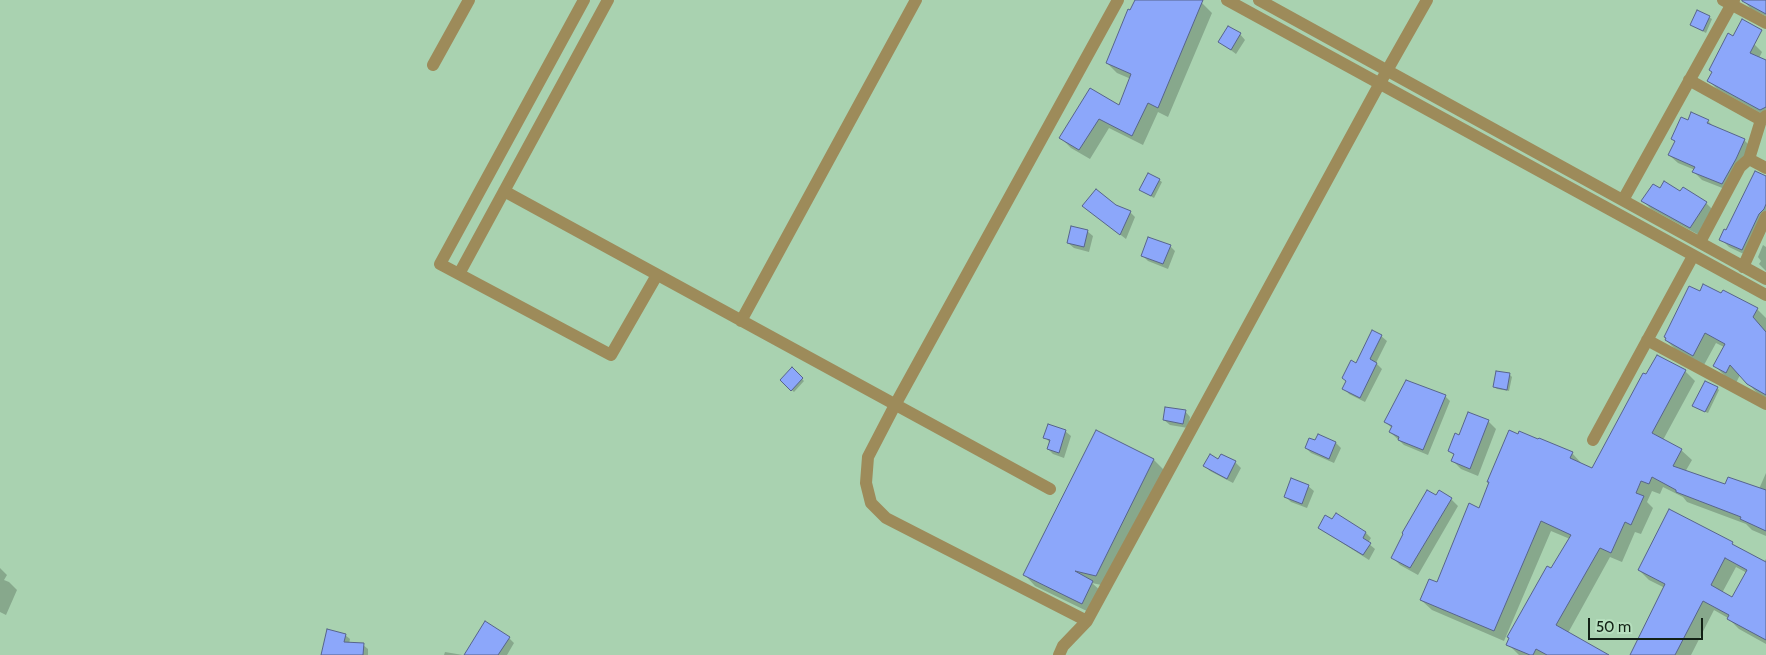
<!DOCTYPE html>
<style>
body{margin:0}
#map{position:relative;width:1766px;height:655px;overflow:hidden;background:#a9d2b0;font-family:Cabin,sans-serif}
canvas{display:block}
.scale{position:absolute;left:1588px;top:618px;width:115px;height:22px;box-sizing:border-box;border:2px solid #122115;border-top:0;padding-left:6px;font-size:15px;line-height:18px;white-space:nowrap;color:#122115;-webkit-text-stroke:4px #b6dfbd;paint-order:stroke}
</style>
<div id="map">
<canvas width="1766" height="655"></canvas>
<div class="scale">50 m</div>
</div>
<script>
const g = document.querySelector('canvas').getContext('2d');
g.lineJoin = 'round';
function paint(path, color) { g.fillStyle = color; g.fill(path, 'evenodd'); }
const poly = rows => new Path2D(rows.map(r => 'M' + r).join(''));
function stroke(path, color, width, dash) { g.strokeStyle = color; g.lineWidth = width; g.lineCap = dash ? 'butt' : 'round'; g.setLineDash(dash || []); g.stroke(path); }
paint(poly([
 [1136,0,1194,0,1202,3,1212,13,1168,117,1158,112,1143,145,1109,128,1090,159,1071,148,1061,138,1119,107,1131,79,1117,73,1107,63],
 [1743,0,1766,0,1766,16,1751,9],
 [1698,11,1712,19,1706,33,1691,25],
 [1240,34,1245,40,1236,54,1220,42],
 [1734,38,1754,44,1762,52,1759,58,1766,62,1766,116,1717,89,1709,81],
 [1688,121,1708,121,1714,127,1744,140,1752,148,1730,191,1702,180,1694,172,1695,170,1678,163,1669,155,1675,142,1672,139],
 [1757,173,1766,177,1766,223,1750,257,1729,247,1721,239],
 [1159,180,1162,182,1154,198,1140,190],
 [1660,190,1681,193,1706,203,1714,211,1699,235,1651,209,1643,201],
 [1115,206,1130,212,1135,217,1126,239,1089,211],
 [1087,231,1093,236,1089,252,1074,248,1068,243],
 [1763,245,1766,247,1766,271,1759,264,1761,261,1758,257],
 [1170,246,1175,251,1168,269,1148,261,1142,255],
 [1701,293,1757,309,1766,318,1766,398,1758,394,1740,375,1736,383,1725,376,1715,366,1724,347,1716,343,1704,365,1677,351,1666,340],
 [1381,336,1387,341,1376,363,1382,369,1365,402,1349,394,1344,388,1347,382,1343,378],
 [792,369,804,381,794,392,781,380],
 [1685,371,1695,381,1663,440,1681,450,1692,460,1685,472,1726,486,1759,489,1766,473,1766,536,1752,530,1746,524,1687,502,1683,497,1663,487,1660,494,1652,491,1647,502,1653,508,1641,534,1635,532,1622,562,1610,557,1568,633,1606,655,1519,655,1508,644,1570,539,1551,531,1504,641,1432,610,1421,600,1437,584,1480,509,1572,453,1582,464,1593,469],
 [1497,372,1510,375,1512,377,1509,391,1497,389,1494,386],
 [1717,388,1719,390,1708,413,1696,408],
 [1445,396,1450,401,1428,455,1404,445,1390,432,1392,428,1385,422],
 [1185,411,1190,417,1188,428,1170,425,1164,420],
 [1488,421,1496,429,1478,476,1461,469,1453,461,1455,456,1449,451,1460,436],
 [1065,431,1071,436,1064,458,1053,454,1048,449,1050,443,1045,437],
 [1336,443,1341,448,1334,463,1311,453,1306,448],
 [1222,455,1235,462,1241,468,1233,483,1210,471,1205,466,1219,460],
 [1154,460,1164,470,1106,586,1092,583,1103,593,1093,614,1035,586,1025,575],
 [1308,486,1314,491,1307,508,1291,502,1286,497],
 [1436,497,1451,499,1458,506,1418,575,1400,565,1392,557],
 [1337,515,1366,533,1371,538,1368,543,1375,549,1369,560,1325,532,1319,527,1333,521],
 [1730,542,1735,547,1764,562,1766,559,1766,644,1739,629,1728,618,1714,610,1691,655,1632,655,1665,588,1649,580,1639,570],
 [1736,567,1747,573,1733,599,1722,593],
 [0,568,7,575,4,580,9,582,17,590,6,615,0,612],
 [345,635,350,639,349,644,363,645,368,649,368,655,322,655],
 [509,638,514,643,507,655,475,655],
 [445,652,463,655,444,655]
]), '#0003');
const building = poly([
 [1135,0,1203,0,1158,108,1148,103,1132,136,1099,119,1079,150,1059,138,1090,88,1119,105,1131,74,1106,63,1128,9,1130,10,1135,0],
 [1742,0,1766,0,1766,14,1742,1,1742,0],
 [1697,10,1710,16,1703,31,1690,25,1697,10],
 [1742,19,1762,30,1750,53,1766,60,1766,107,1760,110,1707,81,1712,72,1709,70,1728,33,1733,36,1742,19],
 [1228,26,1241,33,1231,50,1218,42,1228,26],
 [1691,112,1709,120,1707,123,1745,139,1736,159,1722,184,1692,172,1695,167,1668,155,1675,141,1671,139,1681,117,1688,120,1691,112],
 [1755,171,1766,176,1766,204,1764,209,1759,214,1742,250,1719,240,1724,229,1726,230,1755,171],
 [1148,173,1160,179,1151,196,1139,190,1148,173],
 [1664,181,1680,191,1683,187,1707,202,1690,228,1641,201,1653,184,1660,188,1664,181],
 [1096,189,1116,205,1131,211,1120,235,1082,206,1096,189],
 [1071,226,1088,230,1084,247,1067,243,1071,226],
 [1148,237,1171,245,1163,264,1141,256,1148,237],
 [1703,284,1721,293,1723,290,1758,308,1753,317,1766,332,1766,395,1747,384,1730,365,1726,373,1713,366,1725,344,1705,333,1693,356,1665,340,1666,338,1664,337,1689,286,1700,291,1703,284],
 [1372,330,1382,335,1370,359,1377,363,1360,398,1342,389,1346,381,1342,378,1351,360,1356,363,1372,330],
 [1657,355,1686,370,1652,433,1682,449,1673,466,1725,484,1728,477,1766,490,1766,531,1740,519,1741,517,1676,492,1676,490,1652,477,1649,484,1641,481,1636,493,1644,496,1631,525,1625,522,1611,553,1600,548,1556,625,1609,655,1547,655,1536,649,1533,655,1530,655,1506,645,1509,638,1507,637,1547,566,1551,568,1571,535,1541,521,1494,631,1420,600,1429,579,1437,582,1469,503,1479,508,1489,482,1487,482,1509,430,1518,434,1519,431,1538,439,1539,438,1573,452,1570,458,1592,468,1643,373,1646,374,1657,355],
 [792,367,803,378,791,391,780,380,792,367],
 [1496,371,1510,373,1507,390,1493,387,1496,371],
 [1406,380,1446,395,1423,450,1398,440,1399,437,1389,432,1392,426,1384,422,1406,380],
 [1705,381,1718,387,1705,412,1692,406,1705,381],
 [1165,407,1186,410,1183,424,1163,420,1165,407],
 [1468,412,1489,420,1470,469,1451,461,1454,454,1448,451,1455,433,1459,435,1468,412],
 [1048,424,1066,430,1059,453,1047,449,1050,440,1043,438,1048,424],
 [1096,430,1154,459,1096,576,1075,571,1093,581,1082,604,1023,575,1096,430],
 [1318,434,1336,442,1329,459,1305,448,1309,438,1315,440,1318,434],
 [1210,454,1218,459,1221,454,1236,461,1227,479,1203,466,1210,454],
 [1291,478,1309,485,1302,504,1284,497,1291,478],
 [1427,490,1436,495,1439,490,1452,498,1410,568,1391,558,1403,534,1402,533,1427,490],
 [1669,509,1733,542,1732,544,1766,562,1766,640,1727,619,1729,615,1703,601,1675,655,1630,655,1665,584,1638,570,1669,509],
 [1725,558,1747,570,1732,597,1711,585,1725,558],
 [1336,513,1366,532,1363,538,1371,543,1363,555,1318,528,1325,515,1332,519,1336,513],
 [485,621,510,637,498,655,464,655,485,621],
 [327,629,346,634,344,642,364,643,363,655,321,655,327,629]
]);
paint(building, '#8ca7fa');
stroke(building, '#57648b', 1);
stroke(poly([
 [584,0,440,264,611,355,657,275],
 [1227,0,1766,295],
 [1259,0,1766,279],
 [1723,0,1766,23],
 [433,65,469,0],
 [1689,80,1761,120],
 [1749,159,1766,168],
 [504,191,1050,489],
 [1623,200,1734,0],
 [1700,242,1740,167,1749,159,1761,120,1766,116],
 [1743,267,1766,217],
 [459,274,608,0],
 [741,321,916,0],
 [1647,340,1766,404],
 [1593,440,1693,256],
 [1087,621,886,518,871,503,866,483,868,457,895,405,1118,0],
 [1059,655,1063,646,1087,621,1380,83,1427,0]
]), '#9d8b5a', 12);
</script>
